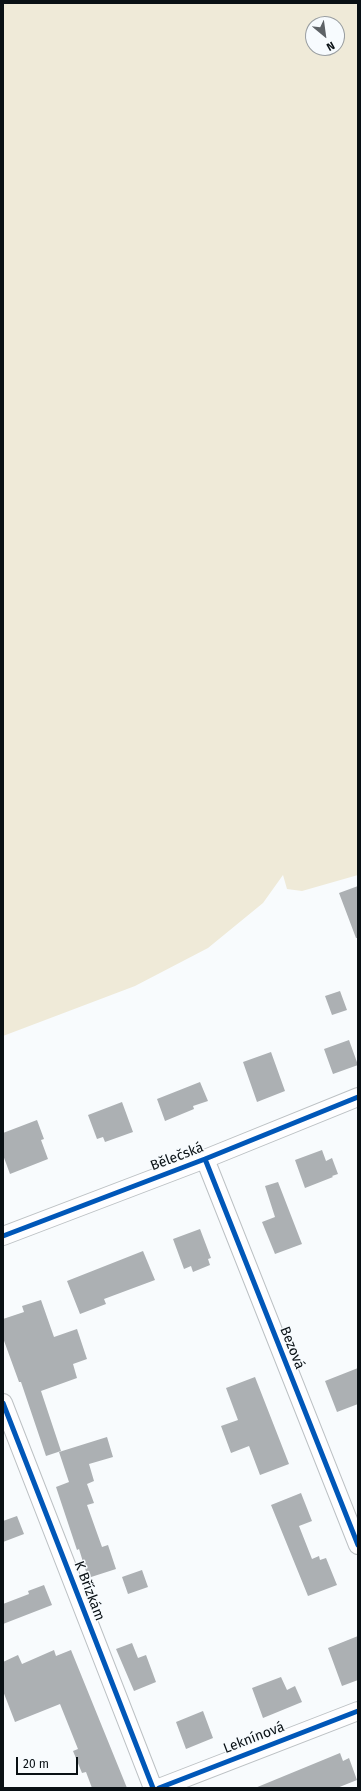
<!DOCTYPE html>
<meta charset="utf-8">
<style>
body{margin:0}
#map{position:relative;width:361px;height:1791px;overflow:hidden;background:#f8fbfd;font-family:"Fira Sans",sans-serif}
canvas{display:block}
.frame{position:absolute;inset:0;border:4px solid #091014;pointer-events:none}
.north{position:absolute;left:305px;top:16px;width:40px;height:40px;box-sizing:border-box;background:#f7fbfe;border:1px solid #989da0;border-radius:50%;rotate:151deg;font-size:11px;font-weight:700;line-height:16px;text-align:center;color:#091014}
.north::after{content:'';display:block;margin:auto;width:14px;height:18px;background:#5d6266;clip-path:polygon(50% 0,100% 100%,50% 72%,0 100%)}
.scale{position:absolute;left:16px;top:1757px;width:62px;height:18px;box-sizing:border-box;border:2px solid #091014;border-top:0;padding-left:5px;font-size:12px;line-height:14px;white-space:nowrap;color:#091014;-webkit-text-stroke:3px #f7fbfe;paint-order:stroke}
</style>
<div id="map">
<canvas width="361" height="1791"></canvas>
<div class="frame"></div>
<div class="north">N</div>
<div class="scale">20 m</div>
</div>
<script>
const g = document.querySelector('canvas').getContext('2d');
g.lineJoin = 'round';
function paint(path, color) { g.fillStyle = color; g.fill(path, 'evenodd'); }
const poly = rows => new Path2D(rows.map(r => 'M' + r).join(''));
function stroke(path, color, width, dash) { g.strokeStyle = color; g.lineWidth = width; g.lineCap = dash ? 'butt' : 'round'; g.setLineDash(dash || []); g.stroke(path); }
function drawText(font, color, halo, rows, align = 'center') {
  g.font = font + ' "Fira Sans",sans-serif'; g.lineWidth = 3; g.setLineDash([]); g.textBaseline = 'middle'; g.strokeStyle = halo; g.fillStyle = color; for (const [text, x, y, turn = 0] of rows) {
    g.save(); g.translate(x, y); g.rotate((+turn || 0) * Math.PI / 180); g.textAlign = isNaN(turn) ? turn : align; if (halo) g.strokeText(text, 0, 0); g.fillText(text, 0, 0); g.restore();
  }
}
paint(poly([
 [3,3,358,3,358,875,302,891,287,889,283,875,263,903,208,948,135,986,3,1036],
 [313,24,337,24,337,48,313,48]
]), '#efead8');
paint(poly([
 [358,886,358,938,356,938,339,893],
 [340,991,347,1010,332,1015,325,996],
 [349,1040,358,1065,333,1074,324,1049],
 [271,1052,285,1091,257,1102,243,1062],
 [200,1082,208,1101,193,1106,194,1109,165,1121,157,1099],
 [122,1102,133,1132,105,1142,103,1137,97,1139,88,1115],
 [37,1120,44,1139,41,1140,48,1159,10,1174,3,1155,3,1133],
 [322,1150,326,1161,332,1158,338,1174,332,1176,333,1177,305,1188,295,1160],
 [278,1182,302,1244,275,1254,262,1222,275,1217,265,1186],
 [200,1229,211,1258,208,1259,210,1265,193,1272,191,1266,184,1269,173,1239],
 [143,1251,155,1280,104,1299,106,1304,80,1314,67,1281],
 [41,1300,54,1337,77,1329,87,1359,73,1364,77,1378,41,1391,61,1451,46,1456,21,1382,19,1382,3,1338,3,1319,24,1312,22,1306],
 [358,1368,358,1404,337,1412,325,1381],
 [255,1377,289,1464,260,1475,249,1446,231,1453,221,1426,238,1420,226,1388],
 [107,1437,113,1457,89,1464,94,1481,87,1484,94,1503,87,1505,102,1547,108,1545,116,1569,88,1578,79,1549,77,1550,56,1487,69,1482,59,1452],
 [301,1493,312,1521,299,1526,312,1559,319,1556,320,1560,326,1558,337,1585,308,1596,271,1505],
 [17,1516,24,1534,3,1542,3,1521],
 [142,1570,148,1587,128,1594,122,1577],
 [44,1585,52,1605,3,1624,3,1604,29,1594,28,1591],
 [358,1636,358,1680,342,1686,328,1648],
 [132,1643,138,1658,146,1655,156,1682,134,1691,116,1649],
 [54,1650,56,1656,71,1650,127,1788,92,1788,86,1772,82,1773,73,1751,78,1749,60,1704,15,1722,3,1691,3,1662,18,1655,22,1664],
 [281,1677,287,1690,295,1686,302,1702,263,1718,252,1688],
 [203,1711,213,1738,186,1749,176,1722],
 [340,1753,343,1761,349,1758,357,1780,337,1788,255,1788]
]), '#acb0b3');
const minor = poly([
 [205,1159,358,1545],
 [3,1236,205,1159,358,1097],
 [3,1403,153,1788],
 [159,1788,358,1711]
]);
stroke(minor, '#bcc1c4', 20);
stroke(minor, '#fefeff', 18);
stroke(poly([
 [205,1159,358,1545],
 [3,1236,205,1159,358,1097],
 [3,1403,153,1788],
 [159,1788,358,1711]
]), '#0057b8', 5);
drawText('14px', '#091014', '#f7fbfe', [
 ["Bělečská",177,1157,-21],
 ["Bezová",292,1348,68],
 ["K Břízkám",89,1591,69],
 ["Leknínová",254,1738,-21]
]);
</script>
